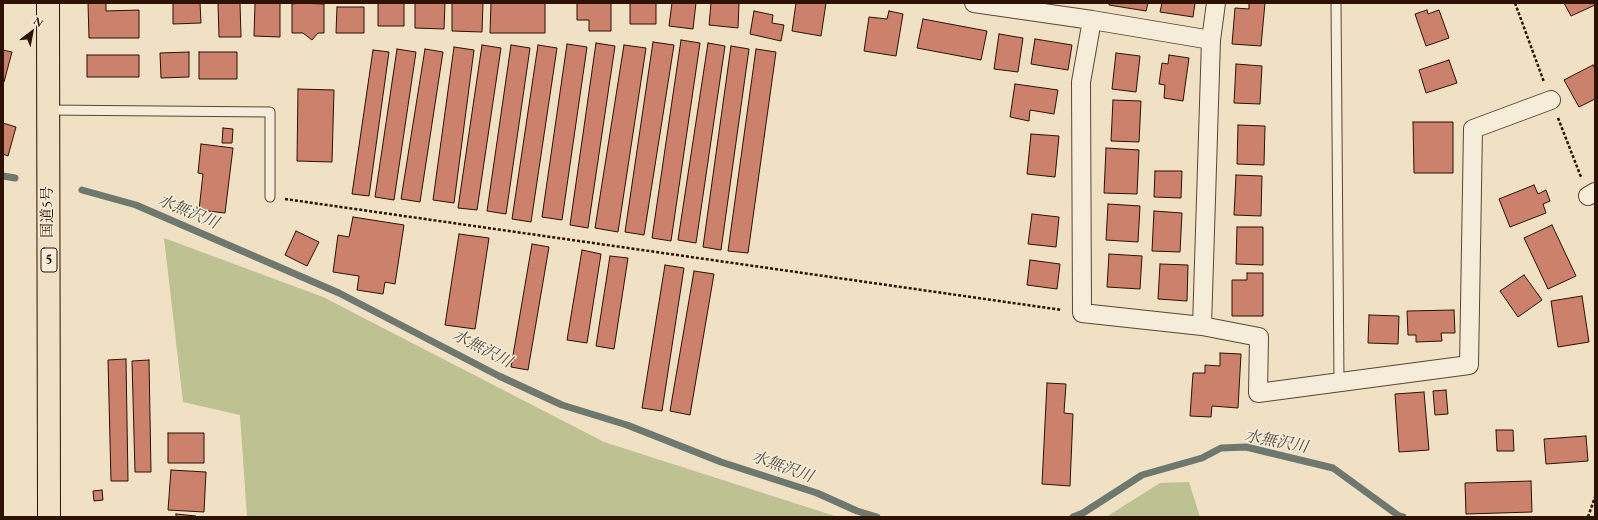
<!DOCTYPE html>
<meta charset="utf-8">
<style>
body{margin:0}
#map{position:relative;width:1598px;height:520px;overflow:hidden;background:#f0e1c4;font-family:"EB Garamond",serif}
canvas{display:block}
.frame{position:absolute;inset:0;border:4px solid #2d1103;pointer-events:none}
.north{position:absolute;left:12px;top:12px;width:40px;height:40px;-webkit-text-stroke:3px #f5ecd9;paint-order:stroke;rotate:32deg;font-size:11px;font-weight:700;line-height:16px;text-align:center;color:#2d1103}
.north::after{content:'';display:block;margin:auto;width:14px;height:18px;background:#2d1103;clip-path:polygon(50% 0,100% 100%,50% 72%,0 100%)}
</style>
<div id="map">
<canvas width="1598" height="520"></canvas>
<div class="frame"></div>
<div class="north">N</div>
</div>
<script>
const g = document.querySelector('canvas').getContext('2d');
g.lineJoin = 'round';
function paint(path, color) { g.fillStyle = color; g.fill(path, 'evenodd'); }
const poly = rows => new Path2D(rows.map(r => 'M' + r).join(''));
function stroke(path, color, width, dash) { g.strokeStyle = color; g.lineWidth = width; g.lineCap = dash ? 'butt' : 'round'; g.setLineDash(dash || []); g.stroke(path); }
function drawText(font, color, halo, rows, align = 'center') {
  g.font = font + ' "EB Garamond","Noto Serif JP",serif'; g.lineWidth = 3; g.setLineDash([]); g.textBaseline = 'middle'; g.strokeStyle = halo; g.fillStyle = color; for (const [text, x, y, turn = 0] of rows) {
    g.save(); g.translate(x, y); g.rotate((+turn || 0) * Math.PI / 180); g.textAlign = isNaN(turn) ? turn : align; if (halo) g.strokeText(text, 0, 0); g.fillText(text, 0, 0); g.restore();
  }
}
paint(poly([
 [164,238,323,297,604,442,838,517,247,517,240,415,183,402],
 [1189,482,1200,517,1106,517,1160,483]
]), '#bec191');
stroke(poly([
 [3,176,15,178],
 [82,190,136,205,339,293,499,376,562,405,627,425,721,462,817,493,857,511,877,517],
 [1073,517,1083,513,1142,475,1202,458,1221,448,1246,447,1333,468,1399,516,1403,517]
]), '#6e786e', 7);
const building = poly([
 [88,3,106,3,106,11,139,10,139,38,89,38,88,3],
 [173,3,200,3,201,23,173,24,173,3],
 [218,3,240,3,241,37,219,37,218,3],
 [255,3,280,3,280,37,254,36,255,3],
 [299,3,324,4,324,33,318,33,312,40,303,33,292,33,292,4,299,3],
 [378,3,404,3,404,26,378,26,378,3],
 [415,3,445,3,444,29,415,28,415,3],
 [452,3,483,3,482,32,452,31,452,3],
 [491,3,545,3,545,33,490,33,491,3],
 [577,3,611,3,611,31,589,31,589,20,577,20,577,3],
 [630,3,656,3,656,24,630,24,630,3],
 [672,3,696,3,693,29,669,26,672,3],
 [711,3,739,3,738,28,709,25,711,3],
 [796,3,826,3,821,36,792,31,796,3],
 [1109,3,1148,3,1146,11,1109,5,1109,3],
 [1162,3,1195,3,1193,17,1160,12,1162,3],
 [1249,3,1265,3,1261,46,1232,44,1235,8,1249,9,1249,3],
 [1564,3,1595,3,1595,5,1571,16,1564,3],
 [337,7,364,7,364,33,336,33,337,7],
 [1427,10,1428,14,1439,10,1449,38,1426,46,1415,14,1427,10],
 [754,11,773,15,772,23,784,25,781,41,750,34,754,11],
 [889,11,903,14,896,56,864,51,869,17,887,19,889,11],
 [923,19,987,31,981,60,917,48,923,19],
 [999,34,1023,38,1018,72,994,69,999,34],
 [1035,39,1072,45,1068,70,1031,64,1035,39],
 [681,40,700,43,671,241,652,238,681,40],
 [653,42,674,45,644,235,625,232,653,42],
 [596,43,615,46,588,228,570,225,596,43],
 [708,43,725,46,696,243,678,240,708,43],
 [567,44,587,47,562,220,542,217,567,44],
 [482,45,501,48,477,210,458,208,482,45],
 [511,45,530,48,506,214,487,211,511,45],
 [538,45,557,48,531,222,512,219,538,45],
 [624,45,646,48,618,232,595,228,624,45],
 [731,46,749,49,721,250,703,247,731,46],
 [454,47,474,50,454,203,433,200,454,47],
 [397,49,416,52,394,200,375,197,397,49],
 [425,49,443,52,420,202,401,199,425,49],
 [756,49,776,52,748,253,728,251,756,49],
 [3,50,12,52,4,82,3,82,3,50],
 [373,50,389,52,369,196,352,194,373,50],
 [189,52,189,77,161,78,160,53,189,52],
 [199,52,237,52,237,79,199,79,199,52],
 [1116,53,1140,56,1136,92,1112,89,1116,53],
 [87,55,139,55,139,77,87,77,87,55],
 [1169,55,1189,58,1183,101,1164,98,1165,85,1159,84,1162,63,1168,64,1169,55],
 [1449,60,1457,83,1426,93,1419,70,1449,60],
 [1236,64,1262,66,1260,104,1234,103,1236,64],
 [1593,65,1595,69,1595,99,1579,107,1564,80,1593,65],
 [1015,84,1058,90,1054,114,1030,110,1029,121,1010,117,1015,84],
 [298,89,334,90,332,162,297,161,298,89],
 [1113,100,1141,101,1139,142,1111,141,1113,100],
 [1413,122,1453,122,1453,173,1414,173,1413,122],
 [3,123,16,127,8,156,3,154,3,123],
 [1238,125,1265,126,1264,165,1237,164,1238,125],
 [223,128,233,129,232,143,222,143,223,128],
 [1031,134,1059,136,1055,177,1027,174,1031,134],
 [201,144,233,148,225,213,199,210,203,174,198,173,201,144],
 [1106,148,1139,150,1137,194,1104,193,1106,148],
 [1155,171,1182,171,1181,198,1154,197,1155,171],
 [1236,175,1262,176,1261,216,1234,215,1236,175],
 [1534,185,1538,194,1546,190,1550,201,1543,204,1546,213,1510,227,1499,199,1534,185],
 [1108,204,1140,206,1138,242,1106,240,1108,204],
 [1154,211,1182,213,1180,252,1152,251,1154,211],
 [1032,214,1059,217,1056,247,1028,244,1032,214],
 [353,217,404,225,395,284,385,282,383,294,357,290,359,276,333,272,338,235,349,237,353,217],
 [1552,225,1576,276,1548,289,1524,238,1552,225],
 [1237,227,1263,227,1263,265,1236,264,1237,227],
 [296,231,319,242,307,266,285,255,296,231],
 [459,234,489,238,475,329,445,325,459,234],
 [532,244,549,247,528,370,511,367,532,244],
 [582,250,601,254,587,343,567,340,582,250],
 [1109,254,1142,256,1140,289,1107,287,1109,254],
 [610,256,628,258,614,349,596,346,610,256],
 [1030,260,1060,264,1057,289,1027,285,1030,260],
 [1160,264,1188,265,1187,301,1158,299,1160,264],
 [665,265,684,268,662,411,642,408,665,265],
 [694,271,714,274,690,415,670,411,694,271],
 [1247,273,1263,273,1263,316,1232,316,1232,280,1247,280,1247,273],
 [1524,275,1542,300,1518,317,1500,291,1524,275],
 [1582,296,1589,342,1558,347,1551,301,1582,296],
 [1454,310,1455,333,1441,333,1442,341,1416,342,1416,335,1408,335,1407,311,1454,310],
 [1369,315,1399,316,1398,344,1368,343,1369,315],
 [1220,353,1241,354,1238,408,1212,406,1211,417,1190,416,1193,373,1205,373,1205,365,1220,366,1220,353],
 [126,359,128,481,111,481,108,360,126,359],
 [149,360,151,472,135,472,132,361,149,360],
 [1047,383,1066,384,1064,413,1073,414,1070,486,1042,484,1047,383],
 [1446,390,1448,414,1435,415,1433,391,1446,390],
 [1424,392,1429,450,1399,452,1395,394,1424,392],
 [1496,430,1513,430,1514,451,1497,451,1496,430],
 [168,433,204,433,204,463,168,463,168,433],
 [1586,436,1588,461,1546,464,1544,439,1586,436],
 [171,470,206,472,204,512,168,510,171,470],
 [1531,481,1532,512,1466,514,1465,483,1531,481],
 [102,490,103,500,94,501,93,491,102,490],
 [176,514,196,516,196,517,176,517,176,514]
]);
paint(building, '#cb816c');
stroke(building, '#2d1103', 1);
const service = poly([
 [1336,3,1339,382],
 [48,110,270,112,270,197]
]);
const minor = poly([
 [974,3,1092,20,1211,40],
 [1092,20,1081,82,1082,313,1202,326,1211,40,1216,3],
 [1588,196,1595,192],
 [1202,326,1259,337,1258,393,1469,365,1473,129,1551,100]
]);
const trunk = poly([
 [48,3,49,517]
]);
stroke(service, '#5e4533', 11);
stroke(minor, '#5e4533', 20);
stroke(trunk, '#2d1103', 24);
stroke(poly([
 [1515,3,1544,82],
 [1558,118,1581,177],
 [285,199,1062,310],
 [1588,517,1595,497]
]), '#2d1103', 2.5, [3, 2]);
stroke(service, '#f5ecd9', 9);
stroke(minor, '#f5ecd9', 18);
stroke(trunk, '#f0e1c4', 22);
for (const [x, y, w] of [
 [49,260,16]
]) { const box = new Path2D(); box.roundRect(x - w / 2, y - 12, w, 24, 3); g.fillStyle = '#f5ecd9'; g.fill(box); stroke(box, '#2d1103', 1); }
drawText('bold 14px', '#2d1103', null, [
 ["5",49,260]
]);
drawText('15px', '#2d1103', '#f5ecd9', [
 ["国道5号",48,212,-90]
]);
drawText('italic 16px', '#534d41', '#f5ecd9', [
 ["水無沢川",188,212,23],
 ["水無沢川",482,349,27],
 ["水無沢川",1276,442,11],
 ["水無沢川",782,467,20]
]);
</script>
